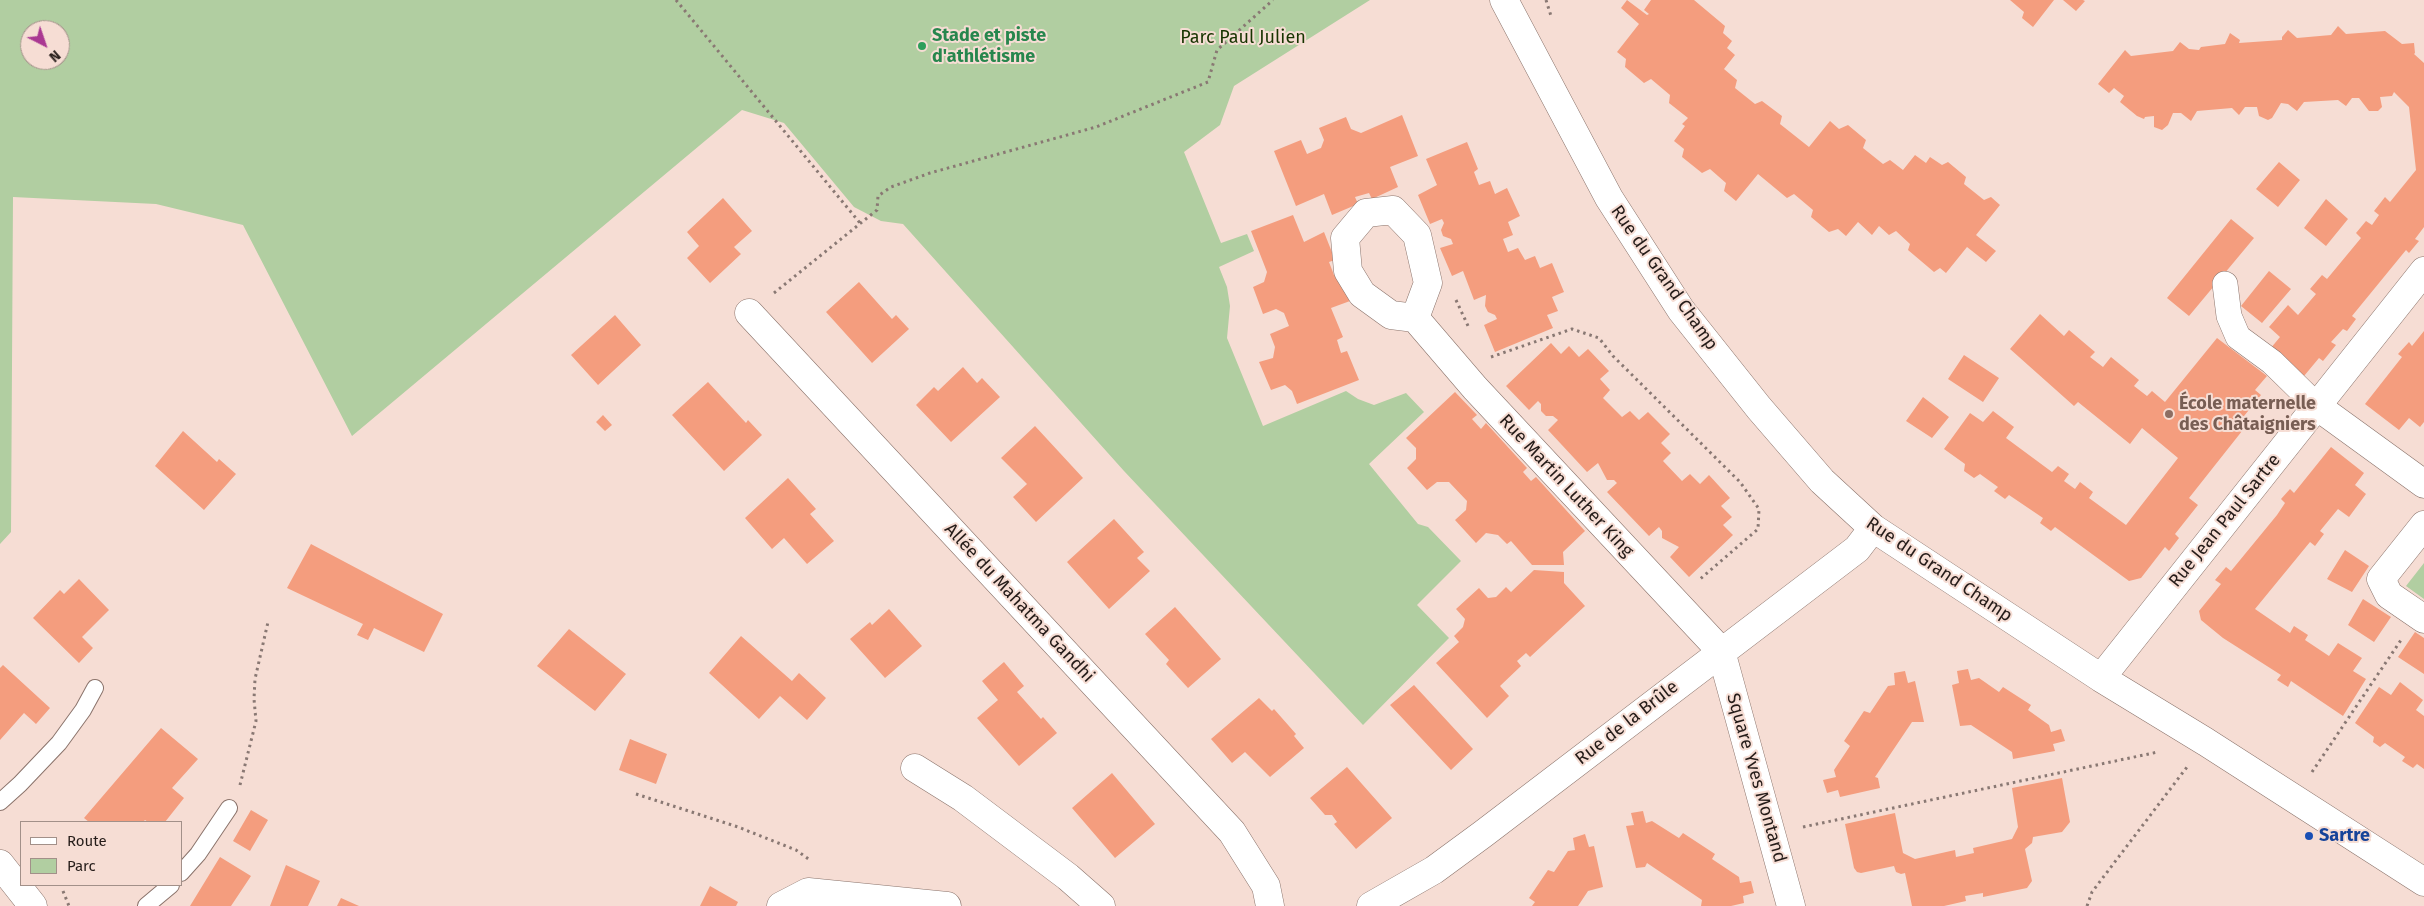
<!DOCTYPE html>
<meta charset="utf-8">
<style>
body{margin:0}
#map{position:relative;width:2424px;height:906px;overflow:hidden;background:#f6ddd4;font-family:"Fira Sans",sans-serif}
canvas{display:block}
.legend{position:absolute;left:20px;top:821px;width:162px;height:65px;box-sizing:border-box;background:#f6ddd4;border:1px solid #a29089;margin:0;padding:6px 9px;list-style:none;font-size:15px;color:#251c19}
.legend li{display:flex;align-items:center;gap:10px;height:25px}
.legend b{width:25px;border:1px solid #a29089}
.north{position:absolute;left:20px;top:20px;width:50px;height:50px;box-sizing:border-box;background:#f6ddd4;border:1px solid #a29089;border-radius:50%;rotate:139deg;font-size:14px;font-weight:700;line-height:20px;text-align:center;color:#251c19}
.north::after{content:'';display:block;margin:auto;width:18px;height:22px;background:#aa3892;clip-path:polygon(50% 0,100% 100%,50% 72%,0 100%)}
</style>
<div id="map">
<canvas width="2424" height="906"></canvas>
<ul class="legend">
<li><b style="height:6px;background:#fff"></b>Route</li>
<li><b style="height:14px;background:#b1cea1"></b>Parc</li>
</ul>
<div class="north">N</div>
</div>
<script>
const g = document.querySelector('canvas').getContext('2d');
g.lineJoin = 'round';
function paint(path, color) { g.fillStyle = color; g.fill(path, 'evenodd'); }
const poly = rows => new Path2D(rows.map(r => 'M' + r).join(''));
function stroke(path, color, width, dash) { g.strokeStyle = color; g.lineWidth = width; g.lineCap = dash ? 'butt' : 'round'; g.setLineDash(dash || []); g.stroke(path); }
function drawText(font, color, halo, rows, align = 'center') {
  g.font = font + ' "Fira Sans",sans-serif'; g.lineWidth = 4; g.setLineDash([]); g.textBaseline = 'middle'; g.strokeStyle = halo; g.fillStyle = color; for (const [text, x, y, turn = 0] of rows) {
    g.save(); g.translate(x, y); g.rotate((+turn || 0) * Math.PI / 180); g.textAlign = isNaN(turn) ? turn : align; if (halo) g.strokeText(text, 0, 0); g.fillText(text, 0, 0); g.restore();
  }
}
paint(poly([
 [0,0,1370,0,1234,86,1220,125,1184,152,1221,243,1247,234,1254,251,1219,267,1227,287,1230,306,1227,338,1263,426,1346,391,1358,399,1374,405,1406,393,1424,412,1369,464,1418,524,1428,527,1461,561,1417,605,1449,638,1363,725,1124,471,903,224,881,221,854,207,784,123,742,110,352,436,243,225,156,204,13,197,11,532,0,544],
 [30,30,60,30,60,60,30,60],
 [2424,563,2424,599,2406,586]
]), '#b1cea1');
paint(poly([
 [1627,0,1647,15,1649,14,1644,10,1651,0,1694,0,1725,26,1723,33,1732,41,1727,48,1735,55,1724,69,1737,80,1735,88,1755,104,1762,101,1782,116,1780,124,1809,147,1830,121,1839,129,1848,125,1866,140,1863,148,1883,164,1890,160,1903,170,1915,155,1926,163,1930,157,1942,165,1948,162,1966,177,1964,184,1984,200,1991,197,2000,205,1976,235,1996,251,1986,262,1967,247,1946,273,1940,268,1934,272,1908,250,1910,244,1896,231,1889,235,1879,226,1872,235,1858,222,1846,236,1838,229,1829,232,1811,217,1813,210,1794,194,1787,198,1758,174,1736,201,1724,191,1726,183,1710,169,1702,173,1682,157,1684,149,1674,141,1685,126,1682,124,1688,118,1669,103,1670,95,1651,79,1644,83,1625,67,1626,59,1617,52,1639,24,1621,8],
 [2010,0,2054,0,2033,27,2022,18,2024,12],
 [2063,0,2083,0,2085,1,2076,11],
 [2338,26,2346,34,2385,31,2402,44,2414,43,2415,53,2414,54,2424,63,2424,227,2415,239,2419,241,2409,253,2406,250,2352,316,2356,319,2347,331,2343,329,2331,342,2336,345,2323,361,2319,358,2304,376,2270,349,2280,337,2269,327,2288,305,2298,315,2316,294,2310,289,2322,275,2327,279,2361,238,2356,233,2366,221,2372,225,2379,215,2374,211,2385,197,2390,202,2416,170,2409,107,2394,92,2392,96,2380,97,2382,107,2378,111,2369,111,2359,98,2352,98,2346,106,2338,100,2304,102,2297,111,2288,104,2281,103,2272,118,2268,120,2259,116,2257,107,2245,107,2239,115,2232,108,2197,111,2191,121,2181,113,2173,113,2168,125,2162,130,2154,127,2154,116,2145,117,2144,119,2137,116,2120,102,2124,96,2114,88,2109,93,2098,84,2125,50,2131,56,2173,51,2180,42,2189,49,2199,50,2201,47,2225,44,2230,33,2240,40,2239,43,2282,40,2282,37,2288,30,2297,38,2331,35],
 [1402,115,1418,156,1390,167,1398,187,1372,199,1369,193,1355,197,1358,204,1332,215,1324,194,1296,206,1274,151,1301,140,1307,154,1321,148,1324,140,1319,128,1346,117,1351,129,1361,133],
 [1467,142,1478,169,1474,172,1479,185,1490,181,1495,194,1507,188,1520,216,1508,222,1513,235,1503,239,1508,252,1518,248,1525,260,1535,256,1540,268,1552,263,1564,292,1552,297,1558,311,1547,315,1553,328,1495,352,1484,325,1497,319,1495,315,1488,312,1485,306,1486,295,1474,300,1463,271,1452,276,1440,248,1453,244,1451,239,1443,236,1441,230,1444,223,1442,219,1430,224,1418,195,1437,185,1426,159],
 [2279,162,2300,180,2278,207,2256,189],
 [723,198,752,231,734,247,741,254,710,283,687,258,699,246,687,232],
 [2326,199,2348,219,2326,246,2304,228],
 [1293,215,1304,242,1324,232,1335,260,1329,262,1334,275,1340,272,1350,301,1331,308,1343,337,1337,340,1341,353,1347,351,1359,380,1297,404,1292,391,1285,385,1271,390,1259,362,1273,358,1275,347,1270,334,1289,326,1284,313,1276,309,1263,314,1253,287,1264,282,1267,272,1251,231],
 [2231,219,2254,238,2189,316,2167,298],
 [2269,271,2291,289,2262,323,2241,306],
 [859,282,892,319,896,315,909,329,872,363,826,312],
 [2040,314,2064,336,2069,330,2095,352,2090,357,2103,367,2111,357,2139,380,2134,386,2147,396,2152,391,2165,402,2217,338,2267,376,2255,390,2261,395,2240,421,2246,426,2189,498,2198,505,2175,534,2179,538,2169,551,2165,547,2141,578,2129,581,2055,527,2051,531,2040,523,2043,518,2009,495,2005,499,1994,491,1998,487,1980,474,1974,478,1964,471,1965,464,1944,449,1970,413,1983,422,1993,411,2014,427,2006,438,2052,472,2058,466,2069,474,2064,481,2075,489,2080,482,2093,492,2089,498,2126,525,2178,458,2142,428,2130,444,2078,402,2074,406,2010,349],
 [615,315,641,345,598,385,571,355],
 [2424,331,2424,422,2420,427,2409,418,2399,430,2365,404,2402,357,2398,354,2409,342,2412,346],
 [1551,343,1561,354,1569,346,1579,357,1588,349,1609,371,1600,379,1610,390,1603,398,1622,417,1630,411,1639,420,1648,412,1670,434,1661,443,1671,453,1663,461,1682,481,1690,474,1700,484,1709,475,1730,498,1721,506,1732,517,1723,525,1733,535,1689,577,1670,557,1679,547,1662,538,1662,531,1659,527,1649,536,1607,492,1617,483,1614,480,1607,480,1598,463,1587,472,1548,430,1558,420,1553,416,1546,416,1541,411,1541,404,1538,401,1529,410,1506,386],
 [1964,355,1999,378,1983,402,1948,379],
 [963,367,977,383,982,378,1000,397,951,442,916,405,934,387,938,391],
 [708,382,746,423,748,420,762,435,724,471,672,415],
 [1455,392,1477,415,1472,419,1481,429,1486,423,1527,468,1523,472,1531,481,1536,477,1585,531,1563,552,1564,565,1532,565,1511,541,1507,544,1498,535,1486,533,1476,543,1455,520,1466,510,1467,501,1449,482,1437,482,1427,490,1407,468,1416,459,1416,448,1406,438],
 [1923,397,1949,417,1932,438,1906,421],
 [603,415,612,425,605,431,596,422],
 [1035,426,1083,478,1036,522,1013,497,1027,484,1001,458],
 [183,431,217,462,219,459,236,474,204,510,155,466],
 [2331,447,2364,473,2355,485,2366,494,2349,517,2338,509,2320,531,2324,534,2315,546,2310,542,2255,609,2290,633,2294,626,2308,635,2305,640,2329,656,2338,643,2362,658,2353,671,2366,679,2343,716,2291,681,2288,687,2277,680,2281,675,2223,638,2201,620,2199,611,2221,584,2215,580,2226,567,2231,571,2277,515,2285,503,2281,499,2290,489,2294,493],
 [788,478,816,509,810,514,834,541,807,564,784,538,772,549,745,518],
 [1114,519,1144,552,1137,558,1150,571,1109,609,1067,562],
 [311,544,443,614,424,652,374,628,368,640,357,635,363,624,287,588],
 [2345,550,2369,566,2352,592,2327,579],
 [1534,570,1564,572,1564,583,1585,606,1530,657,1526,653,1517,661,1521,666,1500,686,1509,696,1487,718,1436,663,1459,642,1454,636,1463,627,1465,619,1456,609,1479,588,1488,598,1496,597,1506,587,1511,592],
 [79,579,109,610,82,637,93,648,79,663,33,618,60,590,64,594],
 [2363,599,2391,617,2374,642,2348,625],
 [1175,607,1221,659,1188,688,1166,664,1169,660,1145,634],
 [889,609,922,646,885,678,850,639,870,622,872,625],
 [569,629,626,674,595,711,537,666],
 [2415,632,2424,638,2424,674,2398,657],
 [741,636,792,681,799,673,826,698,807,720,780,696,759,719,709,673],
 [1004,662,1024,686,1017,692,1041,719,1043,717,1057,733,1019,766,977,718,998,700,982,681],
 [3,665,50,708,36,724,24,713,0,740,0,668],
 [1968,669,1971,680,1979,678,1999,692,2003,687,2031,705,2028,710,2049,725,2051,732,2061,729,2065,741,2053,744,2055,751,2013,759,2012,752,1971,725,1960,726,1952,685,1959,683,1957,671],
 [1905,671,1908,683,1915,681,1924,722,1912,722,1875,777,1878,778,1880,788,1840,797,1838,790,1827,793,1823,780,1836,777,1834,770,1850,746,1844,741,1864,711,1870,713,1888,686,1895,685,1894,673],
 [2400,682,2423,700,2416,710,2424,716,2424,769,2417,764,2413,768,2402,761,2405,757,2385,743,2380,747,2373,742,2374,737,2355,723,2379,687,2391,695],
 [1414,685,1473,749,1451,770,1390,705],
 [1259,698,1272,711,1274,709,1296,734,1294,736,1304,748,1270,777,1245,752,1232,763,1211,739],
 [161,728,198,759,172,788,184,798,165,822,148,822,145,820,143,822,89,822,84,818],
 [630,739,667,754,656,784,619,770],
 [1347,767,1392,818,1356,849,1334,824,1337,822,1332,815,1325,815,1310,798],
 [1112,773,1155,824,1115,858,1072,808],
 [2062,778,2070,822,2062,832,2033,837,2032,843,2025,849,2032,881,2027,888,1983,897,1983,893,1965,896,1966,901,1944,906,1912,906,1905,873,1901,874,1896,872,1894,866,1861,873,1857,872,1854,868,1845,824,1895,813,1903,853,1915,859,1955,850,1956,857,1974,853,1973,848,2012,839,2018,827,2012,788],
 [251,810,268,820,250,851,233,841],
 [1643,811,1646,823,1652,821,1679,838,1683,833,1715,854,1712,859,1739,877,1740,883,1751,881,1754,893,1743,896,1744,903,1731,906,1701,906,1702,900,1647,863,1645,867,1636,868,1626,826,1634,825,1631,813],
 [1585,834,1589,847,1594,846,1603,887,1588,891,1578,906,1532,906,1535,902,1529,898,1548,870,1554,872,1568,851,1575,850,1573,838],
 [220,857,251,876,231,906,190,906],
 [286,865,320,881,308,906,270,906],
 [710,886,738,902,736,906,700,906],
 [341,898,359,906,337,906]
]), '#f49d7e');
const service = poly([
 [0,802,20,784,59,743,83,710,95,688],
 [181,873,198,854,229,808],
 [146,906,171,885]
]);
const pedestrian = poly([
 [2225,284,2229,316,2238,337,2272,362,2318,407]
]);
const minor = poly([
 [1504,0,1609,198,1681,310,1759,408,1822,481,1873,528,2101,678,2206,742,2424,882],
 [749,313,1232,832,1266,886,1270,906],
 [1415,318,1428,283,1417,235,1393,210,1366,213,1345,238,1348,271,1362,294,1391,315,1415,318,1475,388,1721,651,1791,906],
 [2318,407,2424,484],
 [2424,525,2381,579,2389,595,2424,619],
 [2101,678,2424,271],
 [915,768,963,798,1068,877,1101,906],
 [781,906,808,892,947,906],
 [1371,906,1434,870,1483,834,1857,549,1873,528]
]);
const secondary = poly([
 [0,864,33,906]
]);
stroke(service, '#8a736b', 18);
stroke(pedestrian, '#8a736b', 26);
stroke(minor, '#8a736b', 29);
stroke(secondary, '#8a736b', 29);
stroke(poly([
 [676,0,860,223],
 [1546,0,1551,16],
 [774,293,877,210,878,196,891,187,930,173,1096,127,1208,82,1217,50,1273,0],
 [1456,300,1469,328],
 [1491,357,1572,329,1599,338,1613,356,1740,482,1759,509,1758,529,1699,580],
 [2312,772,2401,640],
 [240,785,256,721,254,699,255,679,268,622],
 [636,794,738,827,796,850,810,860],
 [1803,827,2158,752],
 [63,891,69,906],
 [2087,906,2092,892,2187,767]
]), '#897873', 3, [2.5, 4]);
stroke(service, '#fff', 16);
stroke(pedestrian, '#fff', 25);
stroke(minor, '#fff', 28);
stroke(secondary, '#fff', 28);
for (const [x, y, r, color] of [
 [922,46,5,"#2e9e5b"],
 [2169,414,5,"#8d6e63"],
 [2309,836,5,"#1a4fb4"]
]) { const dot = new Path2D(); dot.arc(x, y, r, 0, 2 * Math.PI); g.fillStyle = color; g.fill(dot); stroke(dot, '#f6ddd4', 2); }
drawText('bold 18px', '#27864d', '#f6ddd4', [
 ["Stade et piste",932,36],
 ["d'athlétisme",932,57]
], 'left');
drawText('18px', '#173400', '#f6ddd4', [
 ["Parc Paul Julien",1243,38]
]);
drawText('18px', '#251c19', '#f6ddd4', [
 ["Rue du Grand Champ",1664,278,55],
 ["Rue Martin Luther King",1566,486,47],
 ["Rue Jean Paul Sartre",2225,521,-51],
 ["Rue du Grand Champ",1939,570,34],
 ["Allée du Mahatma Gandhi",1019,603,47],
 ["Rue de la Brûle",1627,723,-38],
 ["Square Yves Montand",1756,778,74]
]);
drawText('bold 18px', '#785e54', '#f6ddd4', [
 ["École maternelle",2179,404],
 ["des Châtaigniers",2179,425]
], 'left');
drawText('bold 18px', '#164399', '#f6ddd4', [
 ["Sartre",2319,836]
], 'left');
</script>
